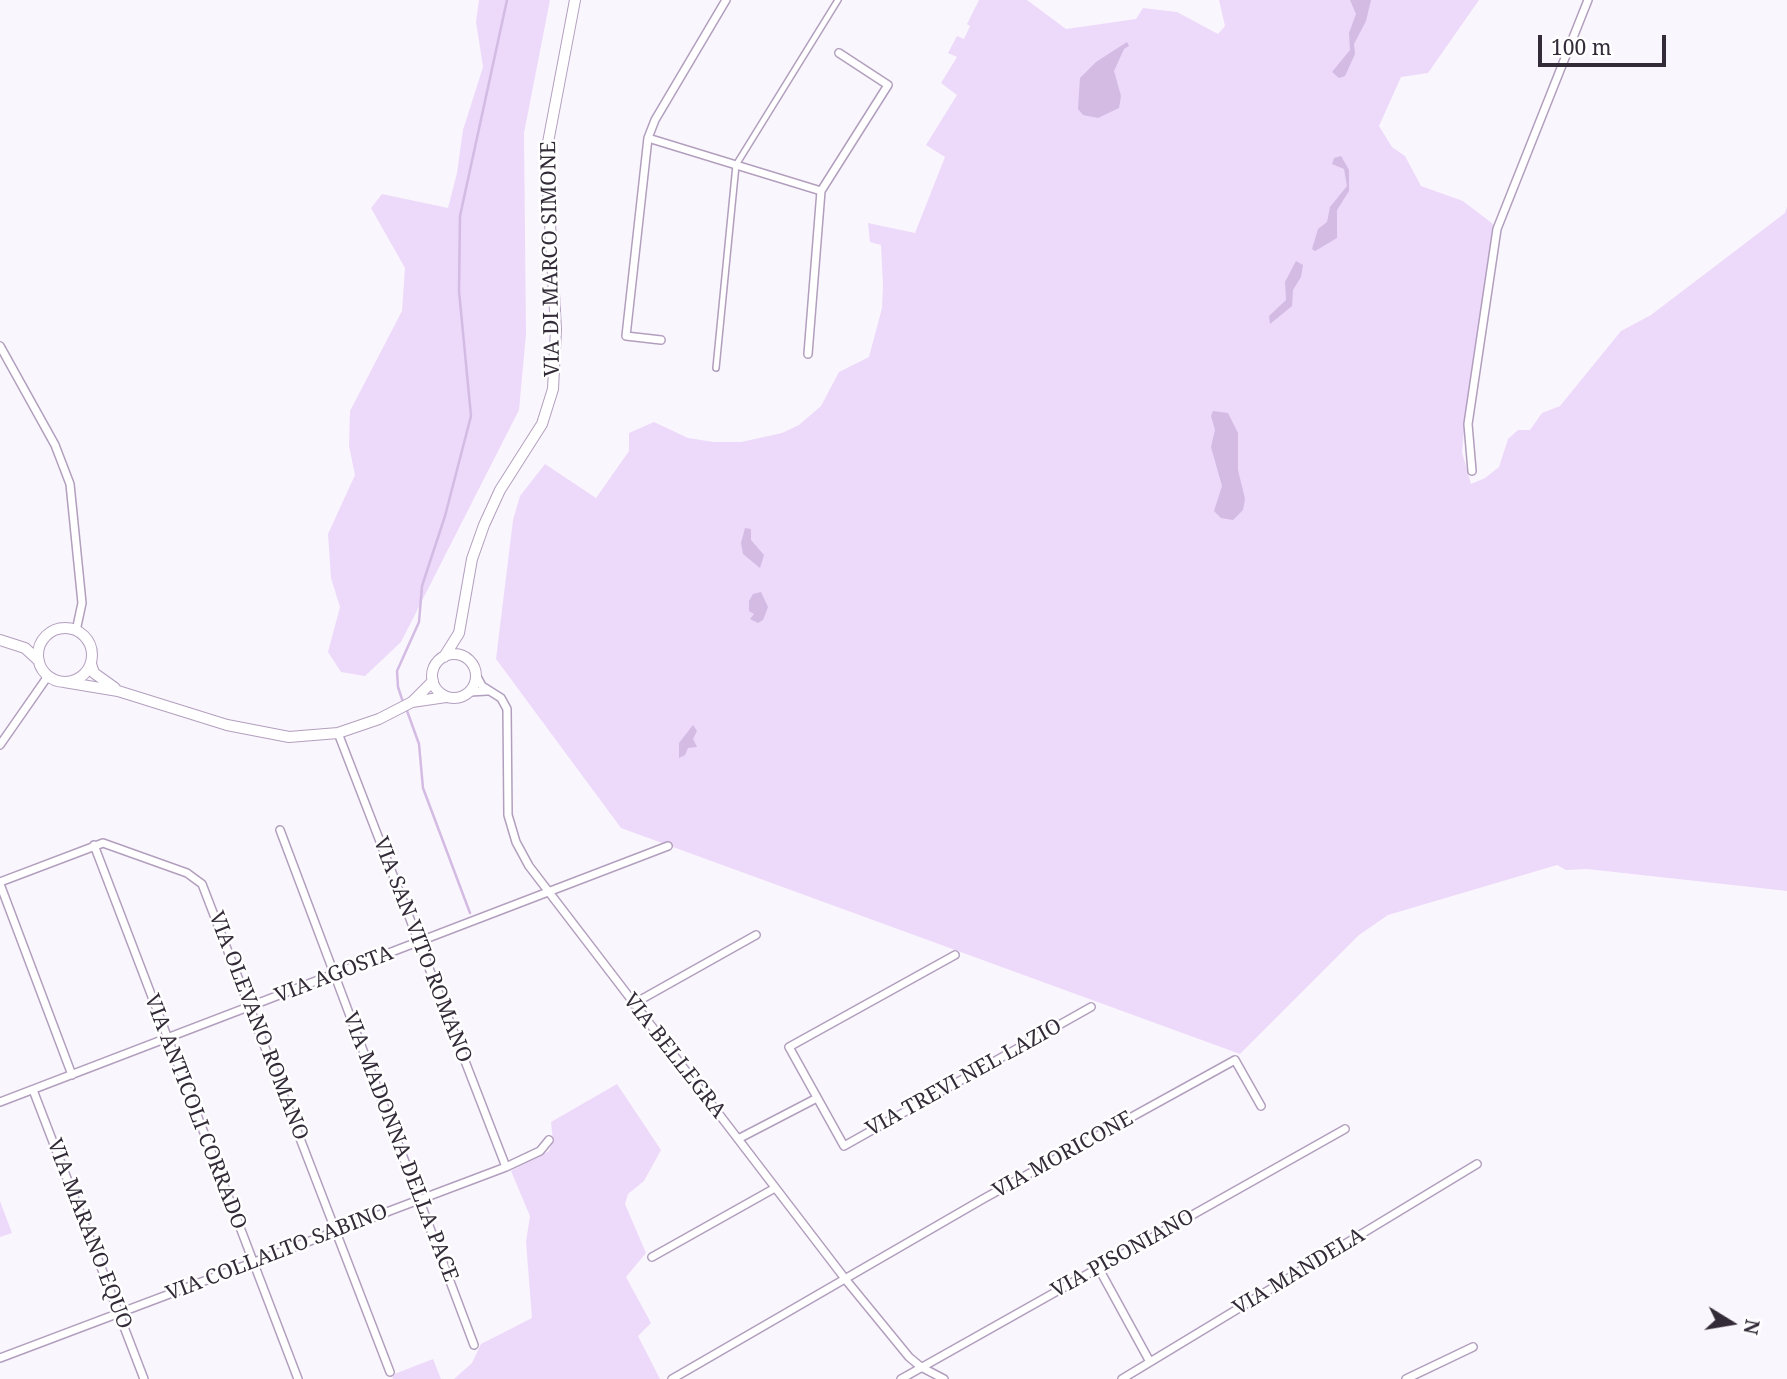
<!DOCTYPE html>
<style>
body{margin:0}
#map{position:relative;width:1787px;height:1379px;overflow:hidden;background:#faf6fd;font-family:"Noto Serif",serif}
canvas{display:block}
.north{position:absolute;left:1696px;top:1288px;width:70px;height:70px;-webkit-text-stroke:5px #fff;paint-order:stroke;rotate:101deg;font-size:19px;font-weight:700;line-height:28px;text-align:center;color:#332b38}
.north::after{content:'';display:block;margin:auto;width:24px;height:32px;background:#332b38;clip-path:polygon(50% 0,100% 100%,50% 72%,0 100%)}
.scale{position:absolute;left:1538px;top:35px;width:128px;height:32px;box-sizing:border-box;border:4px solid #332b38;border-top:0;padding-left:9px;font-size:21px;line-height:24px;white-space:nowrap;color:#332b38;-webkit-text-stroke:5px #fff;paint-order:stroke}
</style>
<div id="map">
<canvas width="1787" height="1379"></canvas>
<div class="north">N</div>
<div class="scale">100 m</div>
</div>
<script>
const g = document.querySelector('canvas').getContext('2d');
g.lineJoin = 'round';
function paint(path, color) { g.fillStyle = color; g.fill(path, 'evenodd'); }
const poly = rows => new Path2D(rows.map(r => 'M' + r).join(''));
function stroke(path, color, width, dash) { g.strokeStyle = color; g.lineWidth = width; g.lineCap = dash ? 'butt' : 'round'; g.setLineDash(dash || []); g.stroke(path); }
function drawText(font, color, halo, rows, align = 'center') {
  g.font = font + ' "Noto Serif",serif'; g.lineWidth = 5; g.setLineDash([]); g.textBaseline = 'middle'; g.strokeStyle = halo; g.fillStyle = color; for (const [text, x, y, turn = 0] of rows) {
    g.save(); g.translate(x, y); g.rotate((+turn || 0) * Math.PI / 180); g.textAlign = isNaN(turn) ? turn : align; if (halo) g.strokeText(text, 0, 0); g.fillText(text, 0, 0); g.restore();
  }
}
paint(poly([
 [479,0,550,0,524,133,526,334,519,410,401,642,365,676,341,672,328,652,340,607,331,578,328,534,355,475,349,446,350,411,402,311,405,268,371,208,382,194,448,208,457,173,463,130,483,67,476,22],
 [979,0,1027,0,1066,29,1136,19,1143,8,1177,12,1218,34,1225,26,1219,0,1479,0,1428,73,1401,77,1379,126,1392,147,1405,156,1421,186,1463,201,1493,224,1465,421,1462,452,1471,484,1485,478,1499,467,1508,439,1518,430,1530,430,1542,413,1560,406,1621,331,1651,315,1785,213,1787,207,1787,891,1587,869,1566,870,1557,865,1388,915,1359,935,1240,1054,621,828,496,659,513,520,520,496,545,464,596,498,629,451,629,433,654,422,688,438,714,442,741,442,782,433,799,425,821,406,839,372,869,357,882,308,883,286,881,245,870,242,868,223,915,233,945,157,926,145,957,95,941,83,957,57,948,53,957,36,964,39,970,26,967,24],
 [617,1084,661,1150,644,1181,628,1194,625,1204,646,1253,626,1277,651,1323,638,1336,660,1379,454,1379,472,1363,481,1344,532,1318,526,1242,530,1216,511,1171,549,1151,553,1141,551,1122],
 [0,1201,12,1233,0,1237],
 [433,1359,441,1379,393,1379,392,1375]
]), '#eddafa');
paint(poly([
 [1350,0,1371,0,1366,21,1354,44,1355,54,1345,76,1339,78,1332,72,1350,50,1349,33,1356,14],
 [1127,42,1129,46,1124,49,1114,71,1121,96,1119,108,1098,118,1083,115,1078,109,1080,78,1096,62],
 [1341,156,1349,170,1349,191,1337,210,1337,238,1315,251,1312,249,1318,229,1327,222,1330,207,1347,186,1344,169,1332,164,1334,158],
 [1296,261,1303,265,1301,277,1293,290,1292,306,1270,324,1269,316,1286,300,1285,282],
 [1213,411,1228,413,1238,433,1238,470,1245,499,1243,510,1233,520,1221,518,1214,511,1222,486,1211,447,1215,430,1211,416],
 [745,528,751,529,751,540,764,555,760,568,743,554,741,543],
 [761,592,768,607,763,620,758,623,750,619,754,614,749,611,749,601,753,594],
 [693,725,697,731,693,739,697,747,688,748,685,755,679,758,679,743]
]), '#d3bbe3');
stroke(poly([
 [403,702,398,687,397,671,419,622,422,586,445,516,471,416,459,291,460,216,507,0],
 [406,708,419,744,423,788,470,913]
]), '#d3bbe3', 2.5);
const pedestrian = poly([
 [716,368,736,165,838,0]
]);
const minor = poly([
 [726,0,655,120,648,138,821,191,888,85,839,53],
 [648,138,626,336,661,340],
 [0,346,55,445,70,484,82,603,76,631],
 [808,354,821,191],
 [1472,471,1468,424,1497,229,1588,0],
 [476,675,482,686,501,698,507,709,508,815,516,842,529,866,846,1280,909,1357,921,1367,944,1379],
 [470,692,487,691],
 [338,733,506,1167],
 [0,745,48,676],
 [280,830,474,1345],
 [94,845,298,1379],
 [0,882,103,843,187,873,202,884,390,1372],
 [0,884,72,1075],
 [955,955,789,1047,844,1146,1091,1007],
 [633,1004,756,935],
 [33,1090,144,1379],
 [0,1102,668,846],
 [738,1139,817,1098],
 [652,1257,775,1188],
 [1098,1267,1150,1362],
 [0,1358,506,1167,540,1151,549,1140],
 [672,1379,983,1199,1235,1060,1261,1106],
 [901,1379,1345,1129],
 [1122,1379,1477,1164],
 [1406,1379,1473,1347]
]);
const tertiary = poly([
 '38 655a27 27 0 1 1 54 0a27 27 0 1 1-54 0Z',
 [0,640,25,648,39,661],
 '432 676a22 22 0 1 1 44 0a22 22 0 1 1-44 0Z',
 [444,657,459,633,472,559,484,525,500,490,542,424,553,389,556,329,546,153,575,0],
 [91,664,94,673,115,688],
 [64,682,118,691,227,725,289,737,338,733,379,719,412,702,433,681],
 [412,702,446,697]
]);
stroke(pedestrian, '#b29fbe', 8);
stroke(minor, '#b29fbe', 10);
stroke(tertiary, '#b29fbe', 12);
stroke(pedestrian, '#fff', 5);
stroke(minor, '#fff', 7);
stroke(tertiary, '#fff', 10);
drawText('21px', '#332b38', '#fff', [
 ["VIA DI MARCO SIMONE",551,259,-91],
 ["VIA SAN VITO ROMANO",422,950,69],
 ["VIA AGOSTA",334,975,-21],
 ["VIA OLEVANO ROMANO",258,1026,69],
 ["VIA BELLEGRA",674,1056,52],
 ["VIA TREVI NEL LAZIO",964,1078,-29],
 ["VIA ANTICOLI CORRADO",195,1112,69],
 ["VIA MADONNA DELLA PACE",400,1147,69],
 ["VIA MORICONE",1063,1155,-29],
 ["VIA MARANO EQUO",89,1234,69],
 ["VIA COLLALTO SABINO",277,1253,-21],
 ["VIA PISONIANO",1123,1254,-29],
 ["VIA MANDELA",1299,1272,-31]
]);
</script>
